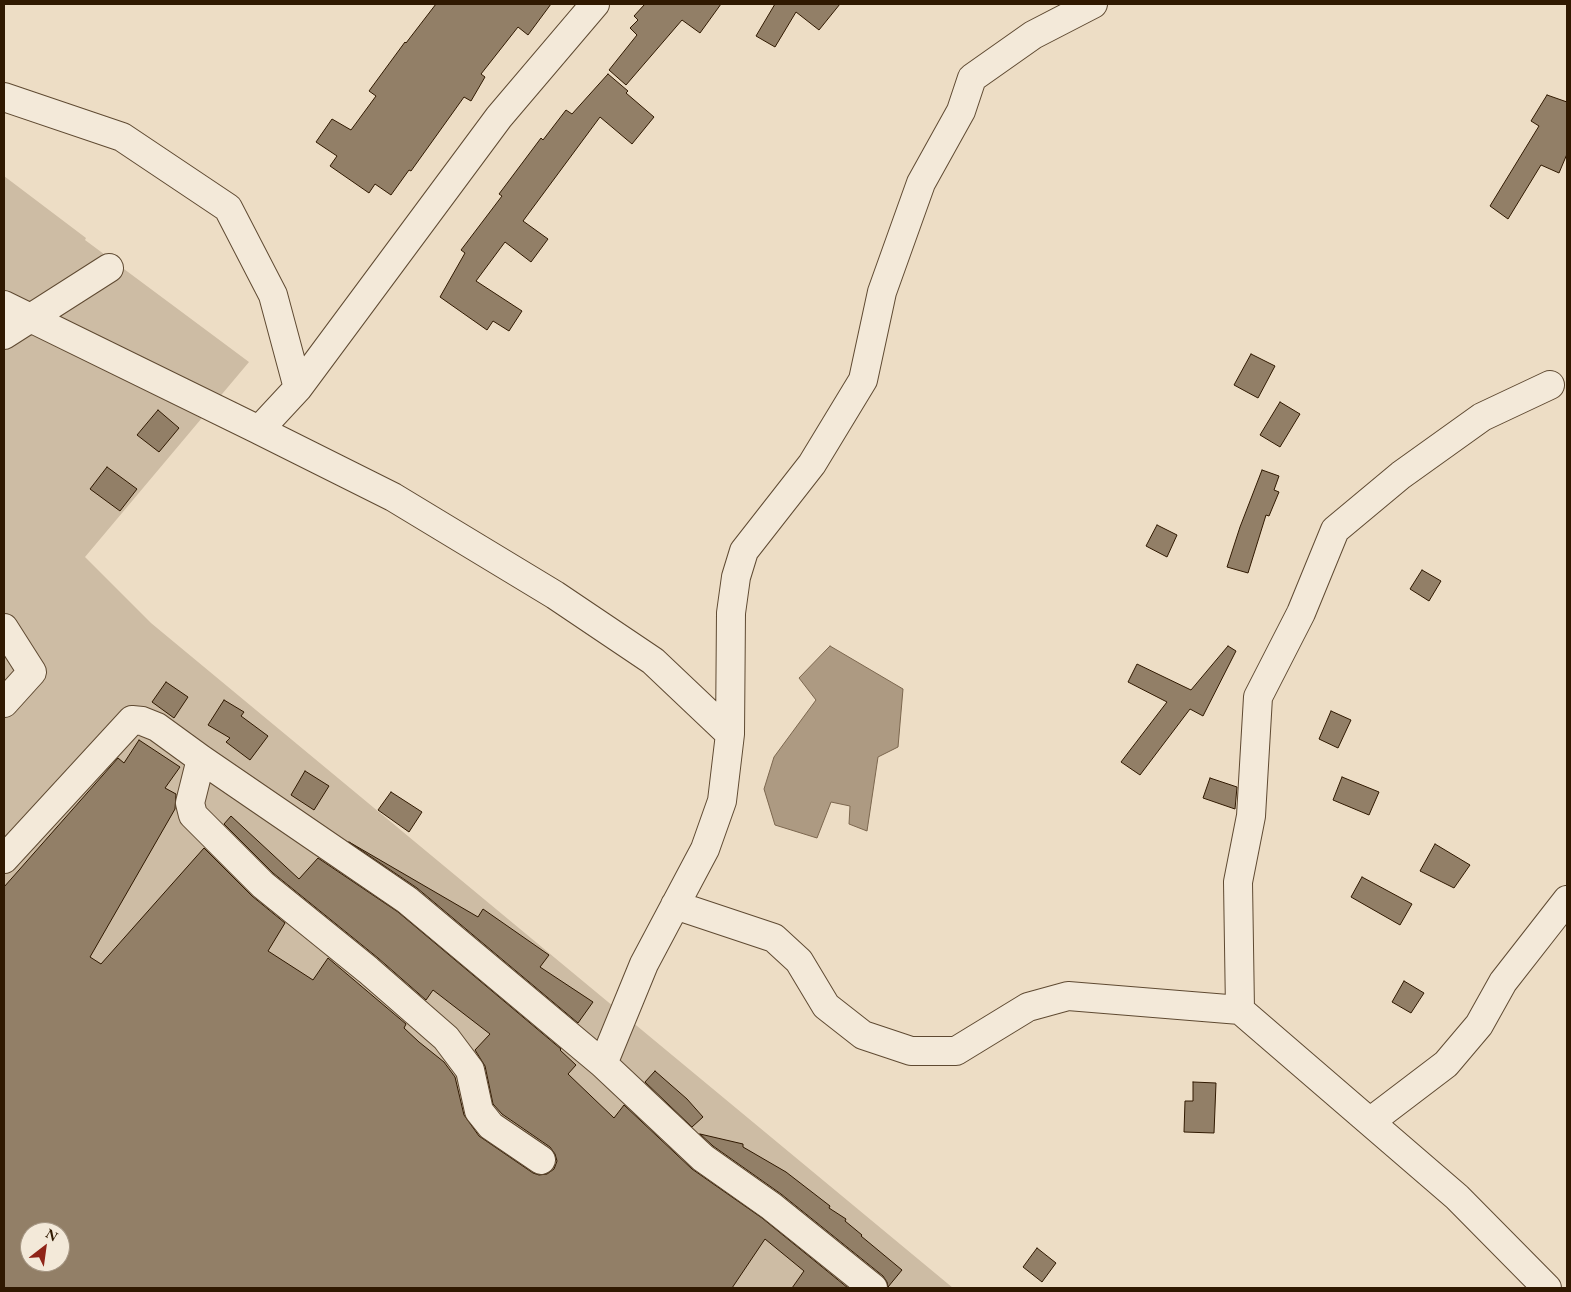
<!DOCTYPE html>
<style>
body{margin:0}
#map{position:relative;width:1571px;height:1292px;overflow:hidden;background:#edddc5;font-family:"EB Garamond",serif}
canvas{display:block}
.frame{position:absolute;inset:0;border:5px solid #301901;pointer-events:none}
.north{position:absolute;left:20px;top:1222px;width:50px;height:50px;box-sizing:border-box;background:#f3e9d9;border:1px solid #a59683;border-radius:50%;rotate:30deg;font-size:14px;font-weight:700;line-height:20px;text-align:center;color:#301901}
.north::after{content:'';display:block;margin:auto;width:18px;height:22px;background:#8f2418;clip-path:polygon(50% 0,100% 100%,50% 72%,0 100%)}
</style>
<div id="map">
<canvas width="1571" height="1292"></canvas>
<div class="frame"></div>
<div class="north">N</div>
</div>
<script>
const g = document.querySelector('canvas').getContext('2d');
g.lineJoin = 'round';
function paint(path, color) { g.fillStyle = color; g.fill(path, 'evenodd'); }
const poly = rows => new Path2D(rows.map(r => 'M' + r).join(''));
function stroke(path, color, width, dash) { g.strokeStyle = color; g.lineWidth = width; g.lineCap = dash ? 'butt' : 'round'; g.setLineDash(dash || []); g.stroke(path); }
paint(poly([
 [4,176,86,238,85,240,249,362,85,557,151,623,953,1288,4,1288],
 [30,1232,60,1232,60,1262,30,1262]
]), '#cdbca4');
const water = poly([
 [830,646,903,689,898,747,878,757,867,831,849,824,850,806,831,802,817,838,775,825,764,789,774,757,816,700,799,678,830,646]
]);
paint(water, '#ad9a82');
stroke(water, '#7b664e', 1);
const building = poly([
 [436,4,551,4,528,35,518,27,481,74,485,77,471,101,464,97,411,171,409,170,391,195,375,184,369,193,330,166,337,156,316,142,332,119,351,130,376,96,369,91,405,42,406,43,436,4],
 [645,4,721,4,700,33,682,20,626,85,609,70,637,35,630,28,638,20,634,16,645,4],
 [775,4,840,4,819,30,796,12,775,47,756,36,775,4],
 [608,74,628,91,626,93,654,117,632,144,600,117,523,221,548,239,531,262,505,242,476,281,522,311,509,331,493,321,487,330,440,297,465,253,461,250,502,196,499,194,541,138,543,140,566,110,572,114,608,74],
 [1547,95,1567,102,1567,154,1559,173,1541,165,1508,219,1490,206,1539,126,1531,121,1547,95],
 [1251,354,1275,366,1258,398,1234,385,1251,354],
 [1280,402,1300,414,1280,447,1260,435,1280,402],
 [158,410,179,428,159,452,137,435,158,410],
 [107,467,137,489,120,511,90,489,107,467],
 [1262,470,1279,476,1274,490,1279,492,1269,516,1266,515,1248,573,1227,567,1240,527,1262,470],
 [1157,525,1177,535,1167,557,1146,546,1157,525],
 [1422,570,1441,581,1429,601,1410,589,1422,570],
 [1228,646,1236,651,1203,716,1190,709,1140,775,1121,762,1167,702,1128,682,1137,664,1191,690,1228,646],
 [166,682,188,697,174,718,152,702,166,682],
 [224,700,244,712,241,716,268,736,250,760,226,742,230,738,208,725,224,700],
 [1331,711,1351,720,1338,748,1319,739,1331,711],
 [139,740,180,767,165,788,176,794,175,809,90,957,101,964,204,848,252,896,285,923,268,951,313,980,328,958,406,1024,404,1028,419,1042,444,1062,455,1077,464,1115,479,1136,533,1173,539,1175,547,1174,554,1169,557,1161,555,1154,550,1147,502,1114,493,1104,485,1066,475,1050,490,1034,433,990,426,1000,378,958,273,873,224,824,231,816,299,879,318,858,398,912,561,1049,560,1050,576,1065,568,1074,614,1118,624,1105,692,1169,762,1218,848,1288,792,1288,804,1271,765,1239,732,1288,4,1288,4,887,118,758,124,763,139,740],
 [30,1232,60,1232,60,1262,30,1262,30,1232],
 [305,771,329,786,314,810,291,795,305,771],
 [1342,777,1379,792,1369,815,1333,800,1342,777],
 [1210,778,1237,787,1235,809,1203,798,1210,778],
 [391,792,422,812,409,832,378,810,391,792],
 [349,842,478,917,483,909,549,955,540,967,593,1002,578,1023,417,888,349,842],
 [1435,844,1470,865,1454,888,1420,871,1435,844],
 [1362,877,1412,904,1400,925,1351,897,1362,877],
 [1404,981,1424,993,1411,1013,1392,1002,1404,981],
 [655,1071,687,1099,703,1117,692,1127,645,1082,655,1071],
 [1193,1082,1216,1083,1214,1133,1184,1132,1185,1101,1193,1101,1193,1082],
 [700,1134,743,1144,743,1147,786,1172,830,1206,829,1208,846,1219,845,1221,862,1235,861,1236,902,1270,888,1287,887,1282,883,1276,781,1194,713,1146,700,1134],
 [1037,1248,1056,1263,1042,1282,1023,1267,1037,1248]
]);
paint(building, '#927f67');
stroke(building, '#301901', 1);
const street = poly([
 [4,97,122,137,228,208,273,295,298,388],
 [4,305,259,430,298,388,499,117,595,4],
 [4,335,109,268],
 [259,430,393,497,555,595,653,661,730,734,722,801,705,849,644,964,603,1064],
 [4,628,32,672,4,703],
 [730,734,731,613,736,577,744,551,812,464,863,380,882,292,921,183,961,111,972,78,1033,35,1093,4],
 [201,759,190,803,193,815,263,885,368,970,446,1038,470,1070,479,1111,491,1126,541,1160],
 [4,859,132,720,142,721,157,727,201,759,407,900,603,1064,703,1158,771,1206,873,1288],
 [675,905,774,938,799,961,826,1006,863,1035,911,1051,956,1051,1028,1007,1068,996,1240,1010,1457,1197,1547,1288],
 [1240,1010,1238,882,1251,816,1258,697,1301,613,1335,530,1401,475,1482,417,1550,385],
 [1375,1118,1446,1064,1479,1025,1503,982,1567,900]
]);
stroke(street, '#5f4a32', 30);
stroke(street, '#f3e9d9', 28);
</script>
